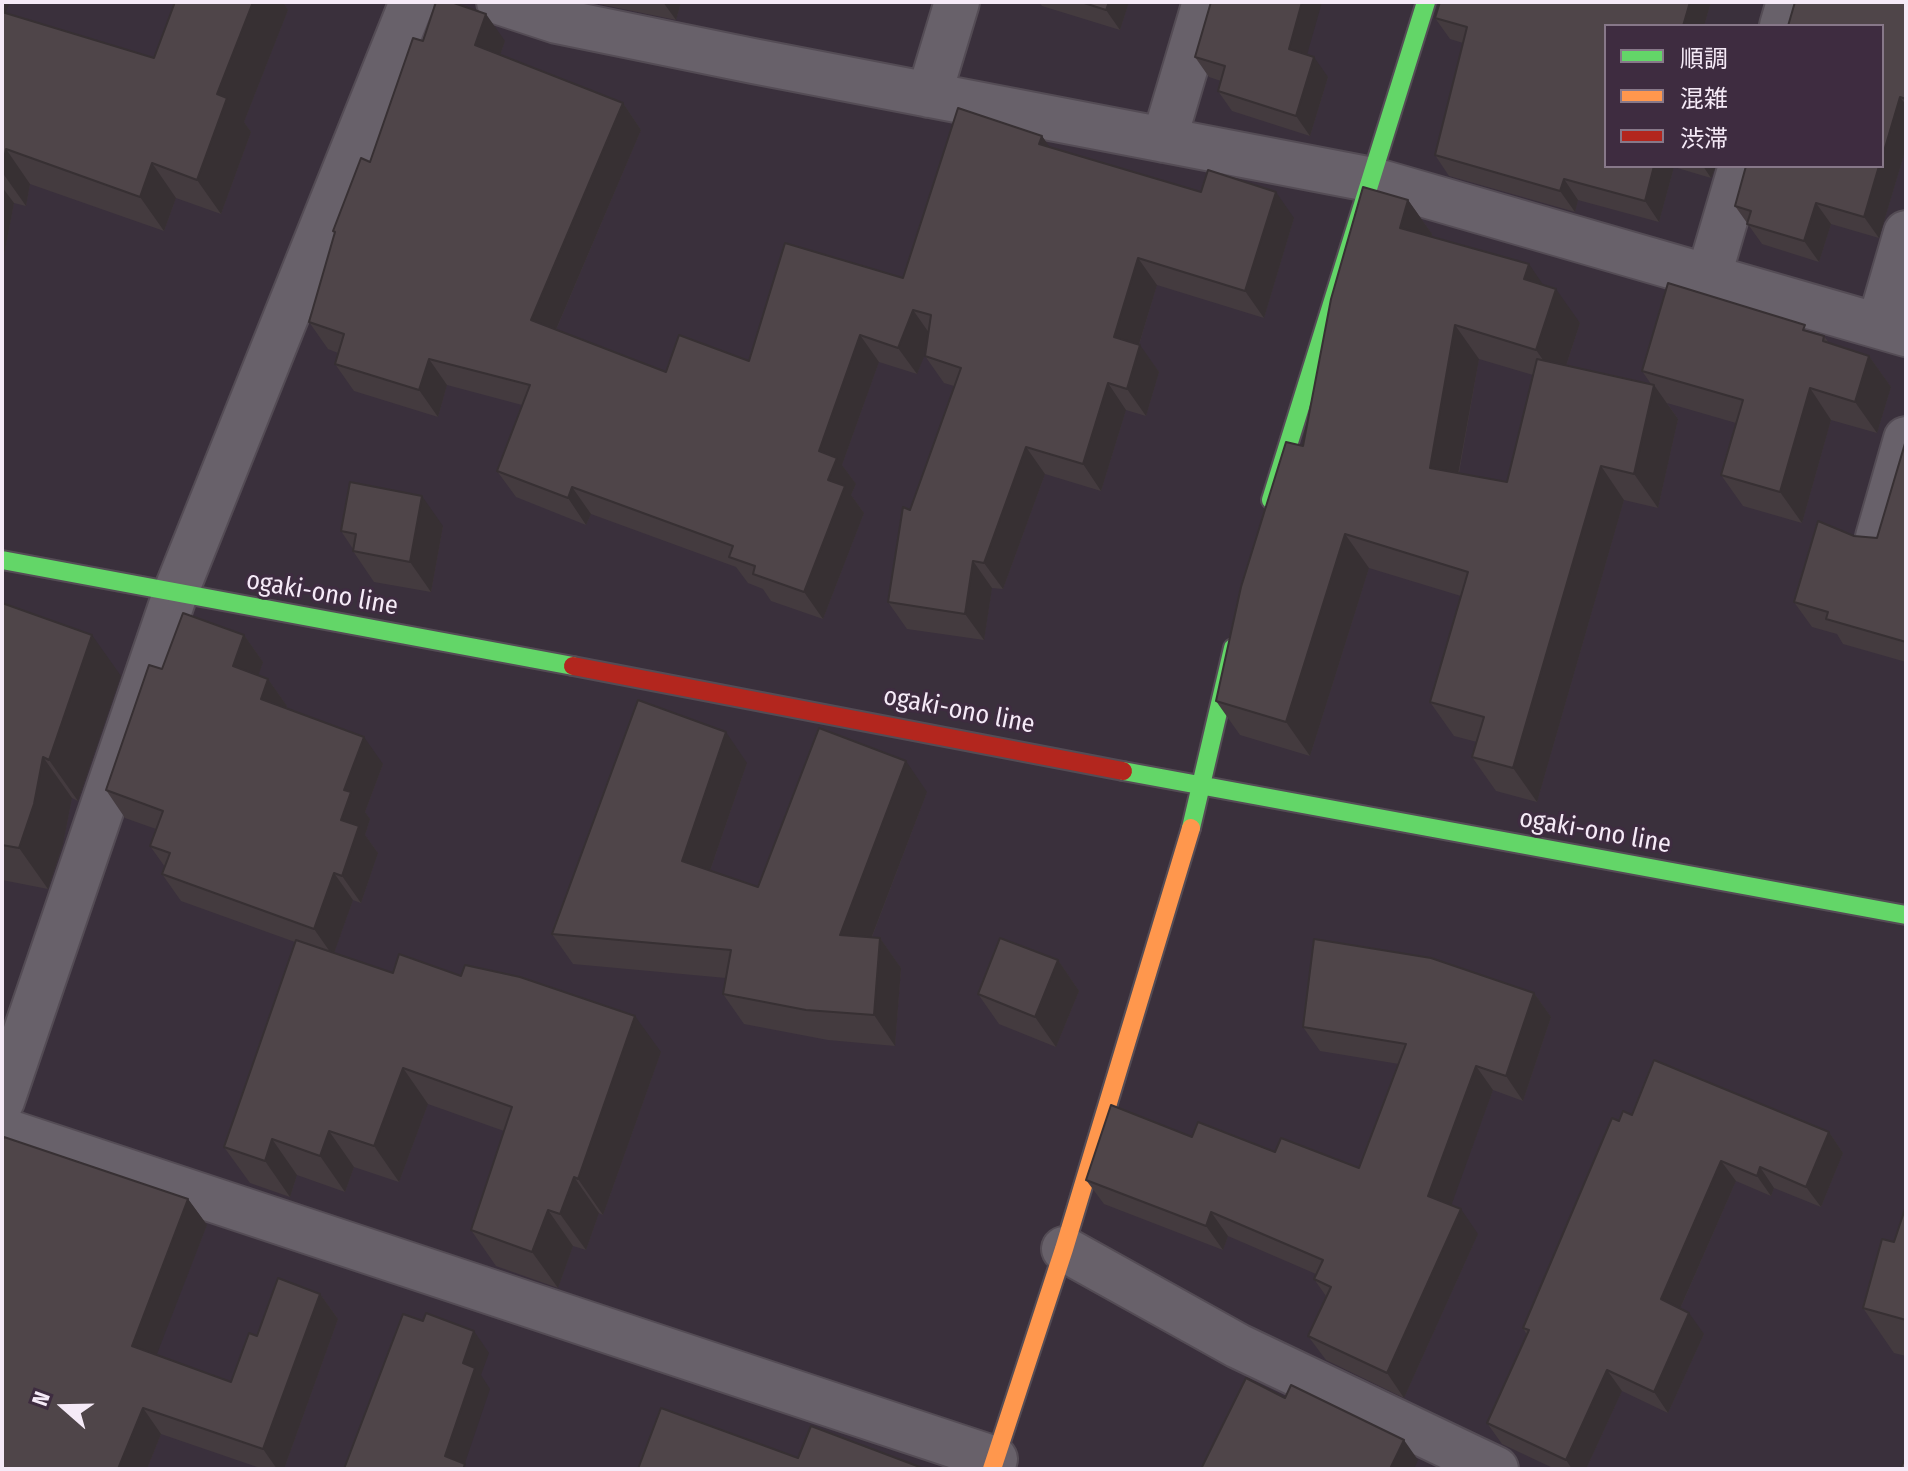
<!DOCTYPE html>
<meta charset="utf-8">
<style>
body{margin:0}
#map{position:relative;width:1908px;height:1471px;overflow:hidden;background:#3a303c;font-family:"Fira Sans Condensed","Noto Sans JP",sans-serif}
canvas{display:block}
.frame{position:absolute;inset:0;border:4px solid #f5eaf7;pointer-events:none}
.legend{position:absolute;left:1604px;top:24px;width:280px;height:144px;box-sizing:border-box;background:#3e2c40;border:2px solid #877889;margin:0;padding:10px 14px;list-style:none;font-size:24px;color:#f5eaf7}
.legend li{display:flex;align-items:center;gap:16px;height:40px}
.legend b{width:40px;border:2px solid #877889}
.north{position:absolute;left:24px;top:1367px;width:80px;height:80px;-webkit-text-stroke:6px #3e2c40;paint-order:stroke;rotate:290deg;font-size:22px;font-weight:700;line-height:32px;text-align:center;color:#f5eaf7}
.north::after{content:'';display:block;margin:auto;width:28px;height:36px;background:#f5eaf7;clip-path:polygon(50% 0,100% 100%,50% 72%,0 100%)}
</style>
<div id="map">
<canvas width="1908" height="1471"></canvas>
<div class="frame"></div>
<ul class="legend">
<li><b style="height:10px;background:#63d668"></b>順調</li>
<li><b style="height:10px;background:#ff974d"></b>混雑</li>
<li><b style="height:10px;background:#b3261e"></b>渋滞</li>
</ul>
<div class="north">N</div>
</div>
<script>
const g = document.querySelector('canvas').getContext('2d');
g.lineJoin = 'round';
const poly = rows => new Path2D(rows.map(r => 'M' + r).join(''));
function stroke(path, color, width, dash) { g.strokeStyle = color; g.lineWidth = width; g.lineCap = dash ? 'butt' : 'round'; g.setLineDash(dash || []); g.stroke(path); }
function paint(path, color) { g.fillStyle = color; g.fill(path, 'evenodd'); }
function drawText(font, color, halo, rows, align = 'center') {
  g.font = font + ' "Fira Sans Condensed",sans-serif'; g.lineWidth = 6; g.setLineDash([]); g.textBaseline = 'middle'; g.strokeStyle = halo; g.fillStyle = color; for (const [text, x, y, turn = 0] of rows) {
    g.save(); g.translate(x, y); g.rotate((+turn || 0) * Math.PI / 180); g.textAlign = isNaN(turn) ? turn : align; if (halo) g.strokeText(text, 0, 0); g.fillText(text, 0, 0); g.restore();
  }
}
const street = poly([
 [499,2,557,21,753,61,1373,180,1906,334],
 [1782,26,1789,2],
 [929,95,957,2],
 [1164,140,1205,2],
 [1709,275,1741,166],
 [1879,326,1906,233],
 [1878,537,1906,439],
 [2,1101,175,594,412,2],
 [2,1130,995,1459],
 [1064,1249,1238,1346,1496,1469]
]);
const fast = poly([
 [1271,500,1426,2],
 [2,560,573,666],
 [1123,771,1906,915],
 [1191,828,1233,648]
]);
const slow = poly([
 [992,1469,1064,1249,1191,828]
]);
const jam = poly([
 [573,666,1123,771]
]);
stroke(street, '#544c55', 48);
stroke(fast, '#544c55', 22);
stroke(slow, '#544c55', 22);
stroke(jam, '#544c55', 22);
stroke(street, '#68616a', 44);
stroke(fast, '#63d668', 18);
stroke(slow, '#ff974d', 18);
stroke(jam, '#b3261e', 18);
paint(poly([
 [2,2,6,13,154,58,175,2,283,2,288,10,244,122,251,132,221,214,176,198,164,231,30,184,26,206,14,203,2,265],
 [589,2,681,2,676,20],
 [1039,2,1129,2,1120,30,1042,6],
 [1440,2,1711,2,1704,26,1606,26,1606,166,1716,166,1711,178,1674,167,1659,222,1578,200,1575,212,1449,176,1435,155,1463,43,1450,39,1435,18],
 [1906,2,1906,148,1879,238,1831,224,1819,262,1762,244,1735,206,1882,166],
 [423,41,505,41,500,55,623,103,641,130,556,330,666,372,749,361,903,278,1042,136,1049,147,1201,192,1294,218,1264,318,1157,285,1139,345,1159,372,1146,416,1126,410,1101,491,1045,474,1003,589,992,588,984,640,907,629,888,602,910,510,954,386,944,383,925,356,926,351,917,374,879,362,842,465,856,484,851,495,864,513,823,619,771,601,763,589,748,583,736,567,591,514,586,525,516,497,497,471,522,405,447,385,438,417,354,391,335,364,338,353,328,349,309,322,335,234,333,231,370,162],
 [1307,55,1328,77,1310,136,1232,111,1218,91,1221,81,1209,77,1195,57],
 [1408,200,1432,234,1431,237,1544,285,1580,323,1566,366,1651,384,1642,371,1810,332,1824,336,1829,343,1869,356,1891,387,1877,433,1831,420,1802,523,1743,506,1721,475,1736,423,1667,403,1678,419,1658,508,1624,500,1537,802,1496,791,1472,757,1477,742,1454,736,1430,702,1461,596,1369,568,1310,756,1240,735,1216,701,1303,446],
 [1479,359,1533,375,1507,482,1459,473],
 [1906,440,1906,662,1843,644,1837,634,1812,627,1794,602,1854,536,1877,538],
 [443,526,431,592,374,582,353,551,353,549,341,531],
 [2,603,121,676,78,801,72,798,63,844,48,889,2,880],
 [244,635,263,662,258,676,268,679,287,706,287,708,383,764,365,812,370,819,365,835,378,853,361,903,353,900,334,953,393,973,661,1052,603,1215,599,1213,586,1250,573,1246,558,1288,496,1266,471,1230,504,1131,428,1104,399,1182,354,1167,345,1192,297,1175,290,1197,250,1183,224,1147,295,942,181,901,162,874,165,867,150,846,156,829,125,818,106,790,162,669],
 [747,763,710,871,758,887,927,792,872,937,880,938,901,968,895,1046,828,1040,744,1024,723,994,726,978,573,964,552,934],
 [1058,960,1079,991,1056,1047,999,1024,978,994],
 [1534,993,1551,1017,1523,1101,1493,1090,1451,1205,1478,1234,1404,1398,1326,1360,1308,1336,1326,1296,1314,1279,1316,1274,1228,1236,1223,1250,1104,1204,1086,1180,1192,1137,1359,1168,1399,1064,1320,1051,1303,1027],
 [1632,1115,1829,1132,1843,1153,1821,1207,1774,1188,1771,1196,1736,1181,1680,1309,1704,1334,1668,1413,1622,1391,1586,1469,1555,1469,1502,1444,1487,1423,1527,1335,1523,1328,1619,1121],
 [4,1137,188,1199,207,1225,156,1355,231,1382,257,1336,320,1294,338,1319,284,1469,263,1469,161,1434,147,1469],
 [1906,1206,1906,1356,1894,1353,1863,1308,1894,1242]
]), '#443b3f');
paint(poly([
 [2,2,10,2,4,17,2,14],
 [253,2,283,2,288,10,244,122,251,132,221,214,197,180,217,94],
 [663,2,681,2,676,20],
 [1109,2,1129,2,1120,30,1106,10],
 [1302,2,1322,2,1303,69,1289,49],
 [1690,2,1711,2,1704,26,1683,26],
 [486,14,505,41,494,72,475,45],
 [1314,57,1328,77,1310,136,1296,116],
 [1900,97,1906,105,1906,148,1879,238,1864,217,1879,166,1882,166,1882,158],
 [623,103,641,130,549,346,531,320],
 [1042,136,1061,163,1039,144],
 [6,149,30,184,26,206,2,172],
 [152,163,176,198,164,231,140,197],
 [1654,166,1674,167,1659,222,1645,201],
 [1703,166,1716,166,1711,178],
 [1564,179,1578,200,1575,212,1560,191],
 [2,187,14,203,2,265],
 [1276,192,1294,218,1264,318,1245,291],
 [1408,200,1432,234,1423,262,1400,228],
 [1816,203,1831,224,1819,262,1804,241],
 [1138,258,1157,285,1133,364,1114,337],
 [1529,264,1552,298,1556,289,1580,323,1560,384,1536,350,1524,279],
 [913,310,932,337,917,374,898,348],
 [1455,325,1479,359,1453,502,1430,468],
 [860,335,879,362,842,465,856,484,851,495,864,513,823,619,804,592,828,480,819,451],
 [1140,345,1159,372,1146,416,1127,389],
 [1869,356,1891,387,1877,433,1855,402],
 [429,359,447,385,438,417,419,390],
 [1108,383,1126,410,1101,491,1083,464],
 [1654,385,1678,419,1658,508,1634,474],
 [1810,388,1831,420,1802,523,1780,492],
 [1026,447,1045,474,1003,589,984,563],
 [1601,466,1624,500,1537,802,1513,768],
 [572,487,591,514,586,525,568,498],
 [422,496,443,526,431,592,410,562],
 [1345,534,1369,568,1310,756,1286,722],
 [973,561,992,588,984,640,965,614],
 [92,635,121,676,78,801,49,760],
 [244,635,263,662,252,694,233,666],
 [268,679,287,706,280,726,261,699],
 [726,732,747,763,703,891,682,861],
 [364,737,383,764,365,812,370,819,365,835,378,853,361,903,342,876,341,820,344,790],
 [43,757,72,798,63,844,48,889,19,848],
 [906,761,927,792,861,965,840,935],
 [334,873,353,900,333,956,314,929],
 [880,938,901,968,895,1046,874,1015],
 [1058,960,1079,991,1056,1047,1035,1017],
 [1534,993,1551,1017,1523,1101,1506,1076],
 [635,1016,661,1052,603,1215,578,1179],
 [1476,1066,1493,1090,1446,1220,1428,1196],
 [403,1068,428,1104,399,1182,374,1146],
 [329,1131,354,1167,345,1192,320,1156],
 [1829,1132,1843,1153,1821,1207,1806,1187],
 [272,1139,297,1175,290,1197,265,1161],
 [1721,1161,1736,1181,1675,1320,1661,1299],
 [1760,1167,1774,1188,1771,1196,1757,1176],
 [574,1177,599,1213,586,1250,560,1214],
 [188,1199,207,1225,150,1372,132,1346],
 [1461,1209,1478,1234,1404,1398,1387,1373],
 [548,1210,573,1246,558,1288,532,1252],
 [1211,1212,1228,1236,1223,1250,1206,1226],
 [320,1294,338,1319,284,1469,277,1469,263,1449],
 [1689,1313,1704,1334,1668,1413,1654,1392],
 [474,1331,489,1353,481,1375,490,1389,463,1469,445,1456,463,1363],
 [1607,1370,1622,1391,1586,1469,1572,1469,1566,1460],
 [143,1408,161,1434,147,1469,118,1469],
 [1404,1440,1418,1460,1414,1469,1390,1469]
]), '#373033');
const building = poly([
 [175,2,253,2,217,94,227,98,197,180,152,163,140,197,6,149,2,169,2,12,154,58,175,2],
 [436,2,451,2,486,14,475,45,623,103,531,320,666,372,679,335,749,361,785,243,903,278,958,108,1042,136,1039,144,1201,192,1208,170,1276,192,1245,291,1138,258,1114,337,1140,345,1127,389,1108,383,1083,464,1026,447,984,563,973,561,965,614,888,602,903,507,910,510,961,368,925,356,931,315,913,310,898,348,860,335,819,451,837,458,828,480,845,486,804,592,753,574,755,566,729,557,733,546,572,487,568,498,497,471,530,385,429,359,419,390,335,364,344,334,309,322,335,232,333,231,361,158,370,162,413,38,423,41,436,2],
 [1081,2,1109,2,1106,10,1081,2],
 [1211,2,1302,2,1289,49,1314,57,1296,116,1218,91,1225,66,1195,57,1211,2],
 [1440,2,1690,2,1683,26,1606,26,1606,166,1654,166,1645,201,1564,179,1560,191,1435,155,1467,27,1435,18,1440,2],
 [1795,2,1906,2,1906,99,1900,97,1882,158,1882,26,1788,26,1795,2],
 [1746,166,1879,166,1864,217,1816,203,1804,241,1747,224,1751,211,1735,206,1746,166],
 [1363,187,1408,200,1400,228,1529,264,1524,279,1556,289,1536,350,1455,325,1430,468,1507,482,1537,359,1654,385,1634,474,1601,466,1513,768,1472,757,1484,717,1430,702,1468,572,1345,534,1286,722,1216,701,1241,587,1286,442,1303,446,1331,299,1363,187],
 [1668,283,1805,325,1803,330,1824,336,1823,341,1869,356,1855,402,1810,388,1780,492,1721,475,1743,400,1642,371,1668,283],
 [1906,440,1906,642,1826,619,1828,612,1794,602,1818,521,1854,536,1877,538,1906,440],
 [350,482,422,496,410,562,353,551,356,534,341,531,350,482],
 [2,603,92,635,49,760,43,757,34,804,19,848,2,845,2,603],
 [183,613,244,635,233,666,268,679,261,699,364,737,344,790,351,792,341,820,359,826,342,876,334,873,314,929,162,874,170,853,150,846,163,811,106,790,149,665,162,669,183,613],
 [638,700,726,732,682,861,758,887,819,728,906,761,840,935,880,938,874,1015,806,1010,723,994,731,950,552,934,638,700],
 [1000,938,1058,960,1035,1017,978,994,1000,938],
 [1314,939,1431,958,1534,993,1506,1076,1476,1066,1428,1196,1461,1209,1387,1373,1308,1336,1331,1287,1314,1279,1323,1260,1211,1212,1206,1226,1086,1180,1111,1105,1192,1137,1198,1122,1275,1152,1281,1138,1359,1168,1406,1044,1303,1027,1314,939],
 [296,940,393,973,399,954,461,976,465,965,520,977,635,1016,578,1179,574,1177,560,1214,548,1210,532,1252,471,1230,512,1107,403,1068,374,1146,329,1131,320,1156,272,1139,265,1161,224,1147,296,940],
 [1654,1060,1829,1132,1806,1187,1760,1167,1757,1176,1721,1161,1661,1299,1689,1313,1654,1392,1607,1370,1566,1460,1487,1423,1529,1330,1523,1328,1612,1118,1619,1121,1623,1111,1632,1115,1654,1060],
 [4,1137,188,1199,132,1346,231,1382,249,1333,257,1336,278,1278,320,1294,263,1449,143,1408,118,1469,2,1469,2,1142,4,1137],
 [1906,1206,1906,1320,1863,1308,1882,1239,1894,1242,1906,1206],
 [426,1313,474,1331,463,1363,475,1368,445,1456,465,1464,463,1469,344,1469,403,1314,423,1321,426,1313],
 [1246,1378,1285,1398,1291,1385,1404,1440,1390,1469,1201,1469,1246,1378],
 [661,1408,798,1458,811,1426,925,1469,638,1469,661,1408],
 [1906,1457,1906,1469,1900,1469,1906,1457]
]);
paint(building, '#4f4549');
stroke(building, '#373033', 2);
drawText('26px', '#f5eaf7', '#3e2c40', [
 ["ogaki-ono line",322,594,10],
 ["ogaki-ono line",959,711,11],
 ["ogaki-ono line",1595,832,10]
]);
</script>
